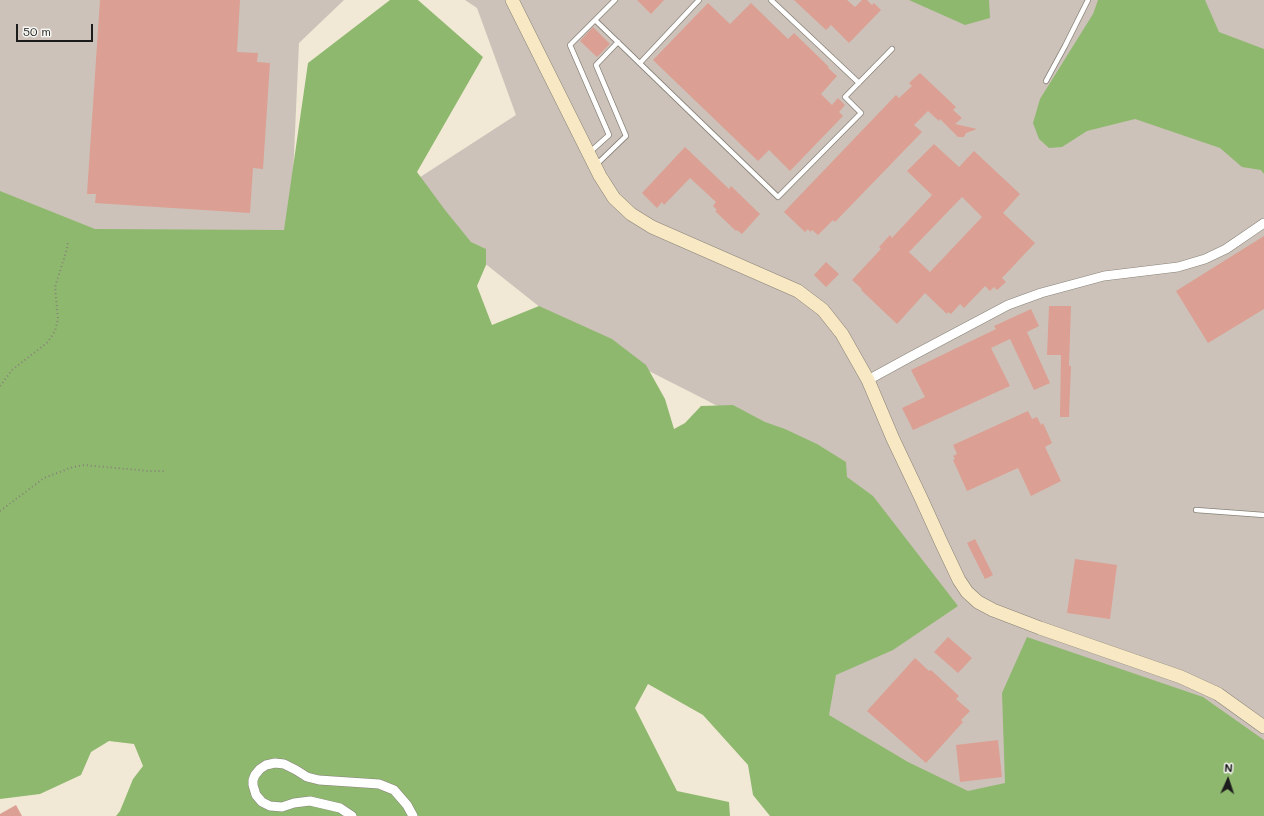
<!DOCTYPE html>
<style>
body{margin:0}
#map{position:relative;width:1264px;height:816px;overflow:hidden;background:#f1e9d5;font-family:Mali,sans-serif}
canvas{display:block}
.north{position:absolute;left:1208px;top:760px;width:40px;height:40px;-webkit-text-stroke:3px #f6f6f2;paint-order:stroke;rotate:3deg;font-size:11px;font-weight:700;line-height:16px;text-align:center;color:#1c1c1c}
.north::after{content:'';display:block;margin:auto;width:14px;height:18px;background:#1c1c1c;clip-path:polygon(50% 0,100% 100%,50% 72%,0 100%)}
.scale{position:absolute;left:16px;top:24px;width:77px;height:18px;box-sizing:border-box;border:2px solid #1c1c1c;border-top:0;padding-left:5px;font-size:12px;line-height:14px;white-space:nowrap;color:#1c1c1c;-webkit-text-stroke:3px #f6f6f2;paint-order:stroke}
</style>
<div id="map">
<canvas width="1264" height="816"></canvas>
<div class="north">N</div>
<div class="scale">50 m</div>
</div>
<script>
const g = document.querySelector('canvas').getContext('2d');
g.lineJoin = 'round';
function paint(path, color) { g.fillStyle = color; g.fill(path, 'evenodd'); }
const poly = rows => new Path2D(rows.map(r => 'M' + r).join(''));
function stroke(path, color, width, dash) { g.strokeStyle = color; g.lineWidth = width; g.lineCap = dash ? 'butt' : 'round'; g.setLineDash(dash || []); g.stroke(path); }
paint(poly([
 [0,0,344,0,299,43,290,243,0,226],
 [465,0,1264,0,1264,749,1015,786,963,801,818,723,812,456,704,399,570,331,478,258,411,183,516,115,477,8]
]), '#cdc2b9');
paint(poly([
 [390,0,418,0,483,57,417,172,445,210,471,242,486,249,486,265,477,286,492,325,539,306,612,339,646,365,665,399,674,429,685,423,701,406,733,405,765,422,785,429,817,444,846,462,847,477,873,496,958,606,893,650,836,675,829,715,908,762,968,791,1005,783,1002,693,1027,637,1203,697,1264,740,1264,816,770,816,753,795,748,765,703,715,648,684,635,708,677,791,729,802,730,816,116,816,120,811,133,779,143,766,134,744,109,741,91,752,81,775,40,794,0,799,0,191,95,229,284,230,308,63],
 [909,0,989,0,990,18,965,25],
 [1098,0,1205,0,1219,32,1264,49,1264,174,1261,170,1242,167,1220,148,1135,119,1087,131,1062,147,1049,148,1039,139,1033,123,1040,99,1093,14]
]), '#8fb86f');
paint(poly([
 [100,0,240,0,237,52,258,53,257,62,270,63,263,169,253,168,250,213,95,203,96,194,87,194],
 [637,0,664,0,651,14],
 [794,0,847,0,855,7,862,0,867,0,872,5,874,3,881,10,849,43,831,25,826,30],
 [708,3,730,24,751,3,788,39,794,33,829,67,828,68,837,76,821,94,832,105,838,98,845,105,839,112,843,116,790,171,769,150,758,161,653,60],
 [593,27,610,44,597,57,580,41],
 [920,73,956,107,953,110,962,118,955,124,977,129,966,133,964,137,958,137,940,119,939,121,928,111,914,125,922,132,835,222,833,220,818,235,812,230,810,232,808,229,805,232,784,212,896,95,899,98,912,86,909,83],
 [934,144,959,167,974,151,1020,194,1003,213,1035,243,1002,278,1006,282,997,290,994,287,990,291,985,286,964,308,960,304,951,314,948,312,947,314,925,293,897,324,861,290,862,289,852,280,881,249,879,247,890,235,892,238,932,195,907,171],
 [962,197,982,217,930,272,909,252],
 [685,147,729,189,731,186,760,214,742,234,737,230,736,231,715,211,717,210,713,206,716,202,690,178,664,205,662,202,657,208,642,193],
 [1264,236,1264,309,1208,343,1176,291],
 [826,262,839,274,826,287,814,275],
 [1049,306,1071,306,1069,366,1071,366,1069,417,1060,417,1061,355,1047,355],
 [1031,309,1039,326,1027,332,1050,383,1034,390,1010,339,991,348,1010,386,913,430,902,408,925,397,911,370,996,329,994,326],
 [1028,411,1032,419,1037,417,1041,425,1043,423,1052,443,1045,447,1061,481,1031,496,1018,468,967,491,953,460,955,459,953,456,957,454,953,445],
 [975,539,993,575,985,579,967,543],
 [1075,559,1117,565,1110,619,1067,613],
 [948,637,972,658,958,673,934,652],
 [915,658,929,671,931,670,959,696,956,699,970,711,961,720,963,722,926,763,867,711],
 [998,740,1002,777,960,782,956,745],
 [16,805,22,816,0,816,0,814]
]), '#dc9f93');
const lane = poly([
 [615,0,595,20,778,197,861,113,845,97,892,49],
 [771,0,859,83],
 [640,63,699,0],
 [1046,81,1065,46,1088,0],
 [590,152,609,135,570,45,595,20],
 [596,165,626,136,596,65,618,42],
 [1196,510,1264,515]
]);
const street = poly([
 [868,380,910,357,1008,305,1041,293,1104,276,1178,267,1205,259,1226,249,1264,223],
 [352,816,340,808,310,801,294,803,282,807,270,806,262,802,256,795,253,785,253,780,255,775,260,769,266,765,275,763,284,764,296,770,307,777,319,780,379,784,394,790,407,805,413,816]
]);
const secondary = poly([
 [512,0,600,176,614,198,631,214,652,227,798,291,823,310,842,334,868,380,893,439,921,498,941,542,959,580,967,592,978,602,993,610,1040,628,1181,677,1218,694,1264,727]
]);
stroke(lane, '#868278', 6);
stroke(street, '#868278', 10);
stroke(secondary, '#868278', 14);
stroke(poly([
 [0,386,12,370,48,342,55,331,58,319,55,287,67,249,68,241],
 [0,511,44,478,73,467,84,465,148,471,165,471]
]), '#868278', 2, [1, 3]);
stroke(lane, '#fff', 4.5);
stroke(street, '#fff', 9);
stroke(secondary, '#f8e8c3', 13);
</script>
